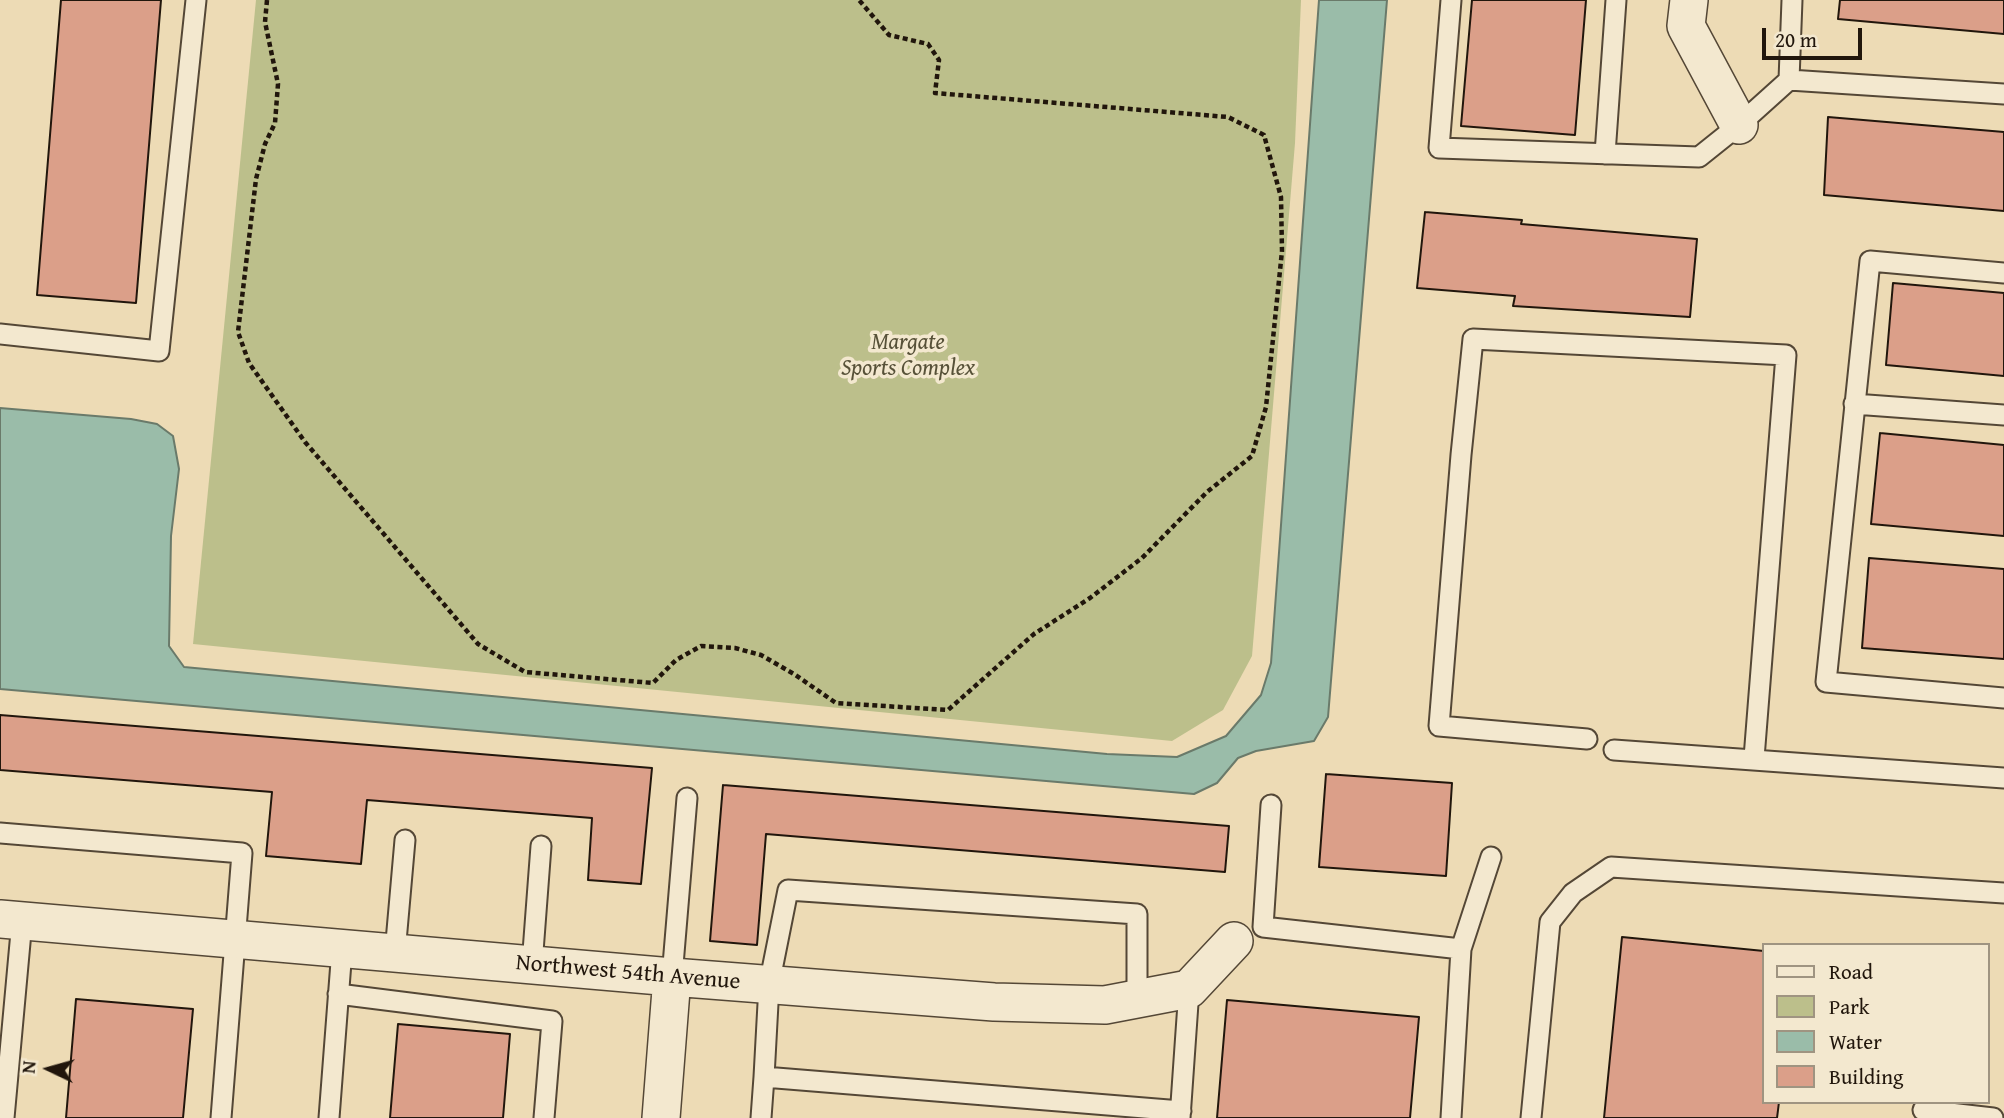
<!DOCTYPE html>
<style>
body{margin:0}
#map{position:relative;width:2004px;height:1118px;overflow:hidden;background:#eddbb5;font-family:"Gentium Book Plus",serif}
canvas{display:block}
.legend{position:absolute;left:1762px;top:943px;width:228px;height:161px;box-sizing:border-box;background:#f3e8cf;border:2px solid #9f9481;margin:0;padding:9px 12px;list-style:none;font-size:21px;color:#21160c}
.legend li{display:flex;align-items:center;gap:14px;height:35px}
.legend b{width:35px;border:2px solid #9f9481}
.north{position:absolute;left:14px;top:1034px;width:70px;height:70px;-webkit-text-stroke:5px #f3e8cf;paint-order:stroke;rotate:275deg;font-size:19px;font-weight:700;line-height:28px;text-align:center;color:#21160c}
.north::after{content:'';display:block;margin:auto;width:24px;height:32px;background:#21160c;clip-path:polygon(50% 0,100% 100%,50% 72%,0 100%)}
.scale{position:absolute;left:1762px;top:28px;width:100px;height:32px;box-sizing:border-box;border:4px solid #21160c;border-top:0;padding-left:9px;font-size:21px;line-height:24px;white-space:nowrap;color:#21160c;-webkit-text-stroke:5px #f3e8cf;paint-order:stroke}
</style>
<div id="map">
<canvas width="2004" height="1118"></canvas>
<ul class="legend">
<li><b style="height:9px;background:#f3e8cf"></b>Road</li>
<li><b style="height:19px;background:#bcbf8b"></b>Park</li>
<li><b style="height:19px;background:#9abca9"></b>Water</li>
<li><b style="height:19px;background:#db9f89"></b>Building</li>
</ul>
<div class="north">N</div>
<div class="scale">20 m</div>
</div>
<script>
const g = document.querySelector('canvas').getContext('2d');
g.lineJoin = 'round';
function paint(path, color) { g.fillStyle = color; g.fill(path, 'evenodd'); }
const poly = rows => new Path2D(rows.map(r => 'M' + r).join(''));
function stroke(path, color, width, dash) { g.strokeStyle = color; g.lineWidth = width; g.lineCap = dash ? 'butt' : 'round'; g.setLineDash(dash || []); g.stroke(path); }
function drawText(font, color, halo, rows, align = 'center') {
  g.font = font + ' "Gentium Book Plus",serif'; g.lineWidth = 7; g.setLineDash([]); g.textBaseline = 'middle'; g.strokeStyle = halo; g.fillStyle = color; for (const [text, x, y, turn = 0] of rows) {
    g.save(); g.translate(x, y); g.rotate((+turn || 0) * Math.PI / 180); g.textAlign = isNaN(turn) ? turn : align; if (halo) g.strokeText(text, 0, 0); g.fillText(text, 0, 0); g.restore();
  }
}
paint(poly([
 [256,0,1301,0,1295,143,1252,656,1223,710,1172,741,193,644]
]), '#bcbf8b');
const water = poly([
 [1319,0,1387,0,1328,717,1314,741,1256,751,1238,758,1217,783,1194,794,0,689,0,408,131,419,157,424,173,436,179,469,171,536,169,646,184,667,1107,754,1177,757,1226,736,1261,695,1271,663,1319,0]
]);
paint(water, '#9abca9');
stroke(water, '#6a7a6a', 2);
const building = poly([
 [61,0,161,0,136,303,37,295,61,0],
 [1472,0,1586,0,1575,135,1461,126,1472,0],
 [1840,0,2004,0,2004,34,1838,19,1840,0],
 [1828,117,2004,132,2004,211,1824,195,1828,117],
 [1425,212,1522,220,1521,224,1697,239,1690,317,1513,306,1515,296,1417,288,1425,212],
 [1893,283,2004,293,2004,376,1886,365,1893,283],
 [1880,433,2004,445,2004,536,1871,524,1880,433],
 [1869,558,2004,569,2004,659,1862,648,1869,558],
 [0,715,652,768,641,884,588,880,592,818,367,800,361,864,266,856,272,792,0,770,0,715],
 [1326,774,1452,783,1446,876,1319,867,1326,774],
 [723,785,1229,826,1225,872,766,834,757,945,710,941,723,785],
 [1622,937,1764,951,1764,1102,1779,1102,1777,1118,1604,1118,1622,937],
 [76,999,193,1009,183,1118,66,1118,76,999],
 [1227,1000,1419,1017,1410,1118,1217,1118,1227,1000],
 [398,1024,510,1034,503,1118,390,1118,398,1024]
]);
paint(building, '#db9f89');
stroke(building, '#21160c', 2);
const service = poly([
 [1451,0,1439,148,1699,157,1739,125,1789,80],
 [1792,0,1789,80,2004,94],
 [1605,154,1616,0],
 [2004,273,1870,261,1826,682,2004,698],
 [0,334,159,351,196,0],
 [1854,404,2004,415],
 [1587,739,1439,726,1461,455,1473,339,1786,355,1754,758],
 [1614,750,2004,778],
 [1271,805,1263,927,1461,949,1491,857],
 [0,833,242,853,221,1118],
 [395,953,405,840],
 [532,965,541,846],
 [672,977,687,798],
 [338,994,552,1021,544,1118],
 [764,1077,769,985,788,890,1137,914,1137,999],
 [1923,1110,1993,1118],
 [4,1118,22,921],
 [329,1118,342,949],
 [761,1118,764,1077,1181,1111],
 [1180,1118,1189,989],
 [1451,1118,1461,949],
 [1531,1118,1550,922,1573,893,1611,867,2004,893]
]);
const minor = poly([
 [1689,0,1686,26,1739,125],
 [0,919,672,977,994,1002,1105,1005,1189,989,1234,941],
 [661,1118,672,977]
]);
stroke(service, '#544736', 23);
stroke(minor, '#544736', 40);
stroke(poly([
 [267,0,265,22,278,84,275,123,265,144,256,179,238,332,249,363,305,442,478,644,525,672,653,683,676,660,701,646,735,648,761,655,794,674,836,703,948,710,1034,634,1090,598,1142,558,1207,492,1252,456,1266,407,1282,251,1281,197,1264,135,1228,117,935,93,939,60,928,44,889,35,859,0]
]), '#21160c', 4.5, [5, 3.5]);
stroke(service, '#f3e8cf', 19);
stroke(minor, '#f3e8cf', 37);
drawText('italic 23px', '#575138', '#f3e8cf', [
 ["Margate",908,343],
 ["Sports Complex",908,369]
]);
drawText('23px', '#21160c', '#f3e8cf', [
 ["Northwest 54th Avenue",628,973,5]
]);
</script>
